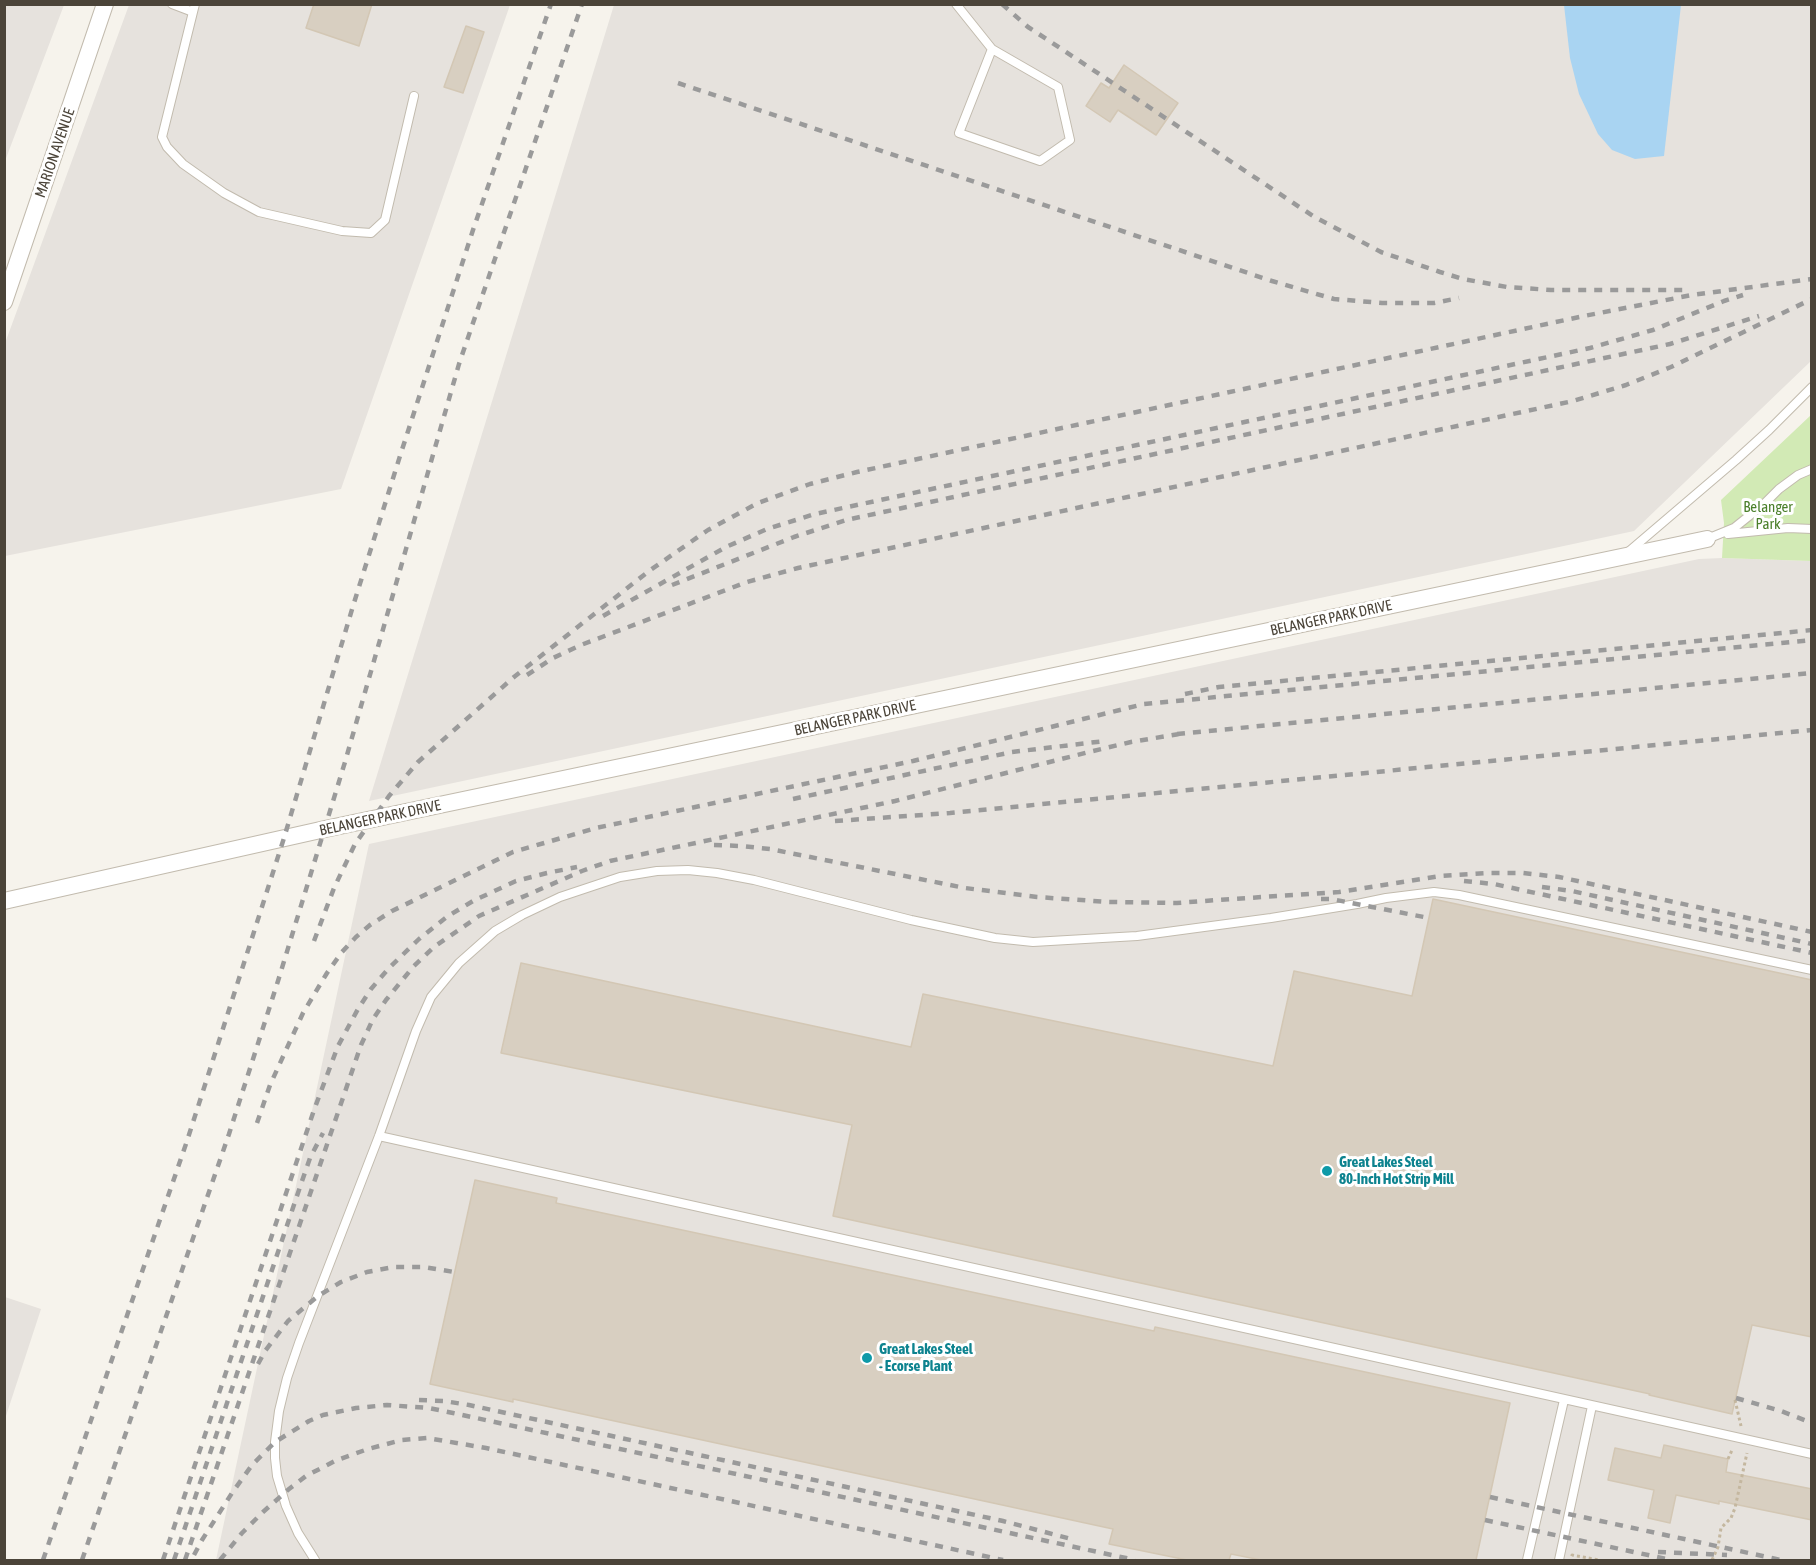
<!DOCTYPE html>
<style>
body{margin:0}
#map{position:relative;width:1816px;height:1565px;overflow:hidden;background:#f6f3ec;font-family:"Asap Condensed",sans-serif}
canvas{display:block}
.frame{position:absolute;inset:0;border:6px solid #4b4439;pointer-events:none}
</style>
<div id="map">
<canvas width="1816" height="1565"></canvas>
<div class="frame"></div>
</div>
<script>
const g = document.querySelector('canvas').getContext('2d');
g.lineJoin = 'round';
function paint(path, color) { g.fillStyle = color; g.fill(path, 'evenodd'); }
const poly = rows => new Path2D(rows.map(r => 'M' + r).join(''));
function stroke(path, color, width, dash) { g.strokeStyle = color; g.lineWidth = width; g.lineCap = dash ? 'butt' : 'round'; g.setLineDash(dash || []); g.stroke(path); }
function drawText(font, color, halo, rows, align = 'center') {
  g.font = font + ' "Asap Condensed",sans-serif'; g.lineWidth = 6; g.setLineDash([]); g.textBaseline = 'middle'; g.strokeStyle = halo; g.fillStyle = color; for (const [text, x, y, turn = 0] of rows) {
    g.save(); g.translate(x, y); g.rotate((+turn || 0) * Math.PI / 180); g.textAlign = isNaN(turn) ? turn : align; if (halo) g.strokeText(text, 0, 0); g.fillText(text, 0, 0); g.restore();
  }
}
paint(poly([
 [5,4,64,5,5,161,4,5],
 [129,5,510,5,341,489,5,556,4,346],
 [614,5,1811,5,1811,361,1634,531,369,801],
 [1722,558,1811,561,1811,1560,216,1560,369,844,1699,559],
 [5,1297,41,1309,5,1419,4,1297]
]), '#e6e2dd');
paint(poly([
 [1811,415,1811,561,1722,558,1724,523,1721,500]
]), '#d2eab5');
paint(poly([
 [1564,5,1681,5,1664,156,1635,159,1612,150,1598,134,1579,94,1570,58]
]), '#a9d4f2');
const building = poly([
 [314,4,372,4,359,46,306,28,314,4],
 [466,26,484,32,463,93,444,87,466,26],
 [1124,65,1178,103,1156,135,1118,110,1110,122,1086,106,1101,83,1109,88,1124,65],
 [1433,899,1812,980,1812,1337,1752,1325,1732,1414,1649,1395,1650,1394,833,1216,852,1125,501,1053,521,963,911,1047,923,994,1273,1066,1294,971,1412,996,1433,899],
 [475,1180,557,1198,556,1203,1154,1331,1155,1327,1510,1403,1476,1560,1261,1560,1231,1554,1229,1560,1187,1560,1109,1544,1113,1529,513,1399,513,1402,430,1384,475,1180],
 [1664,1445,1728,1459,1726,1472,1812,1489,1812,1520,1719,1501,1719,1504,1676,1495,1670,1523,1648,1518,1654,1490,1608,1480,1615,1448,1661,1458,1664,1445]
]);
paint(building, '#d8cfc1');
stroke(building, '#d3c7b4', 1.5);
const lane = poly([
 [172,4,193,12,195,4],
 [956,4,992,49,1058,87,1070,140,1040,161,959,133,992,49],
 [193,12,162,137,167,147,183,164,224,193,259,212,342,231,371,233,385,220,414,96],
 [1728,534,1788,528,1812,529],
 [1707,539,1734,528,1764,504,1779,489,1798,475,1812,469],
 [1627,553,1736,460,1769,430,1812,387],
 [379,1136,1812,1454],
 [315,1560,298,1533,286,1506,277,1476,275,1458,275,1442,279,1411,287,1378,299,1343,379,1136,416,1031,431,997,459,963,495,931,522,915,560,897,620,877,657,871,688,870,717,873,754,880,911,920,995,938,1033,942,1137,936,1271,918,1357,904,1386,898,1434,892,1459,895,1812,970],
 [1527,1560,1564,1400],
 [1559,1560,1592,1406]
]);
const street = poly([
 [4,302,105,4],
 [4,901,325,829,1707,539]
]);
stroke(lane, '#c2bbae', 10);
stroke(street, '#c2bbae', 18);
stroke(poly([
 [1735,1400,1741,1426],
 [1728,1459,1732,1450],
 [1572,1556,1572,1555,1599,1560],
 [1712,1560,1718,1547,1721,1528,1731,1518,1735,1508,1747,1453]
]), '#c4b79f', 3, [3, 3]);
stroke(lane, '#fff', 8);
stroke(street, '#fff', 16);
stroke(poly([
 [1002,4,1028,27,1051,42,1313,216,1381,252,1440,272,1463,279,1507,287,1551,290,1685,290],
 [678,83,1272,281,1334,299,1382,303,1434,303,1459,298],
 [672,585,794,537,846,520,1670,344,1759,316],
 [603,616,726,547,767,529,815,514,1590,348,1653,330,1724,301,1743,295],
 [527,675,553,658,581,645,747,582,798,568,1573,401,1626,385,1671,367,1812,299],
 [1185,694,1219,687,1812,630],
 [1177,734,1812,673],
 [793,799,1012,752,1105,741],
 [835,821,950,813,1812,730],
 [714,845,741,846,770,849,965,888,1037,897,1109,902,1177,903,1217,900,1339,892,1441,876,1489,873,1523,873,1559,877,1812,932],
 [1464,881,1494,884,1812,953],
 [1542,887,1572,891,1812,944],
 [1321,899,1331,899,1429,918],
 [314,941,334,888,355,844,389,796,418,762,514,677,649,571,708,530,758,503,810,484,857,472,1584,316,1692,295,1812,279],
 [257,1123,270,1085,303,1013,327,973,342,952,356,937,370,925,392,911,513,852,596,828,913,761,1144,704,1812,640],
 [258,1364,265,1351,288,1321,318,1296,341,1282,367,1272,394,1267,424,1267,454,1272],
 [1736,1398,1781,1411,1812,1423],
 [419,1400,444,1401,469,1405,1003,1521,1075,1540],
 [1490,1497,1781,1560],
 [1485,1520,1671,1560],
 [1658,1552,1727,1555],
 [194,1555,202,1540,232,1493,252,1465,275,1442,309,1421,323,1415,356,1408,387,1405,429,1408,453,1413,1135,1560],
 [43,1560,187,1141,284,838,353,606,400,456,473,230,551,4],
 [82,1560,229,1134,278,981,345,762,459,364,582,4],
 [163,1560,314,1110,338,1046,358,1009,371,989,389,968,419,939,448,916,473,901,516,881,547,873,577,867],
 [174,1560,301,1184,310,1158,323,1133],
 [185,1560,361,1045,373,1019,386,1000,413,967,434,947,479,916,582,871,610,861,895,801,1093,751,1131,742,1185,733],
 [220,1560,242,1533,263,1512,289,1489,306,1476,335,1461,368,1449,402,1440,427,1438,486,1448,1003,1560]
]), '#9a9a9a', 4.5, [8, 8]);
for (const [x, y, r, color] of [
 [1327,1171,6,"#0f9aa8"],
 [867,1358,6,"#0f9aa8"]
]) { const dot = new Path2D(); dot.arc(x, y, r, 0, 2 * Math.PI); g.fillStyle = color; g.fill(dot); stroke(dot, '#fff', 2); }
drawText('15px', '#4b4439', '#fff', [
 ["MARION AVENUE",55,153,-71],
 ["BELANGER PARK DRIVE",1331,618,-12],
 ["BELANGER PARK DRIVE",855,718,-12],
 ["BELANGER PARK DRIVE",380,818,-12]
]);
drawText('15px', '#4a7f2a', '#fff', [
 ["Belanger",1768,507],
 ["Park",1768,524]
]);
drawText('bold 15px', '#0d838f', '#fff', [
 ["Great Lakes Steel",1339,1162],
 ["80-Inch Hot Strip Mill",1339,1179],
 ["Great Lakes Steel",879,1349],
 ["- Ecorse Plant",879,1366]
], 'left');
</script>
